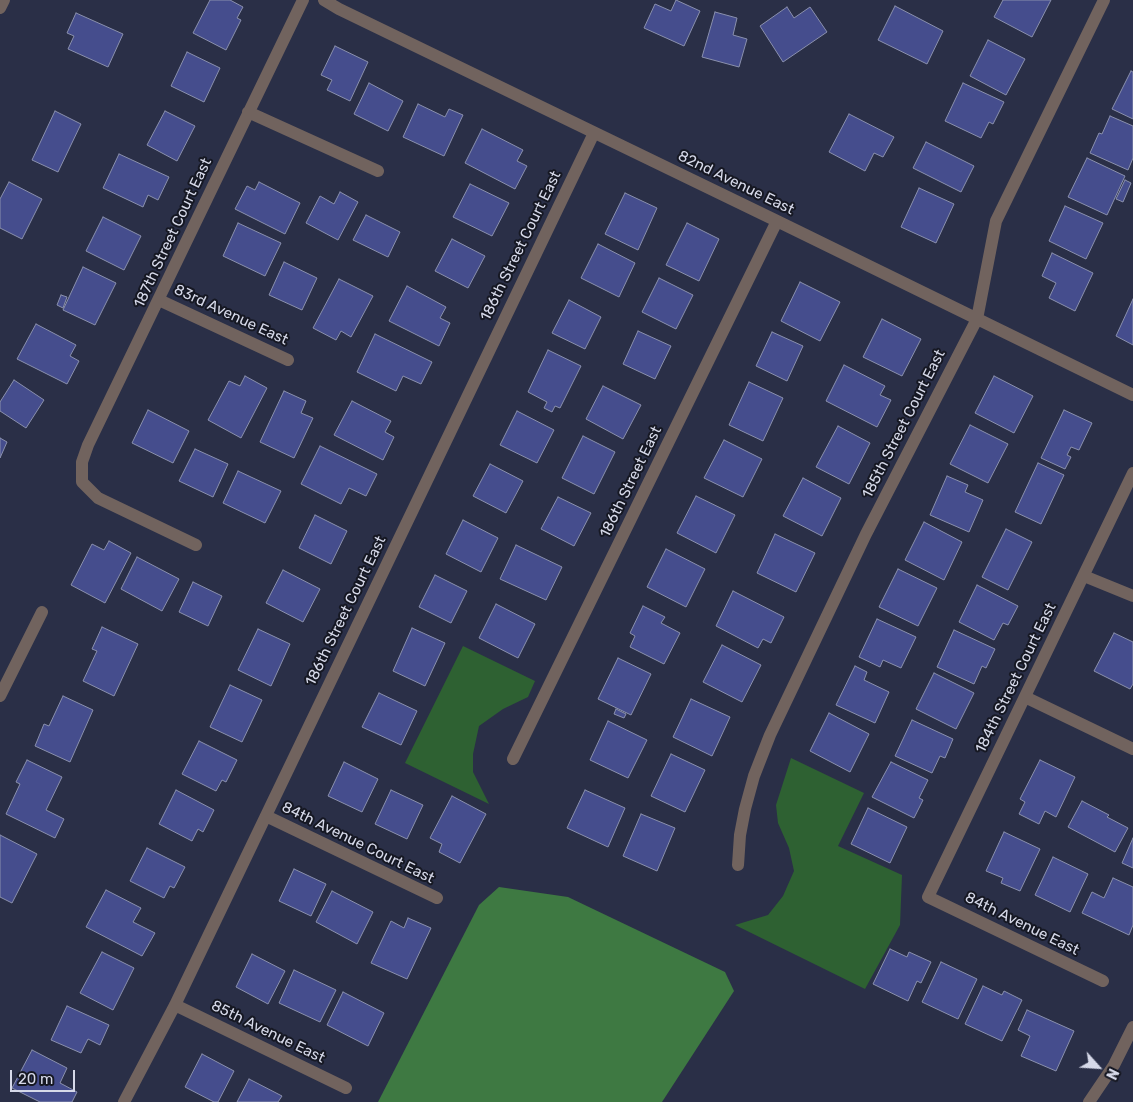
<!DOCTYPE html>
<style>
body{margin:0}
#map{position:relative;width:1133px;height:1102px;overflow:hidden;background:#2a2f47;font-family:Rubik,sans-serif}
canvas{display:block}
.north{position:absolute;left:1073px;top:1042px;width:50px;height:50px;-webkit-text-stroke:4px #161823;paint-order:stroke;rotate:116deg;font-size:14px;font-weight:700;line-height:20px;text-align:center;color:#d6d9e9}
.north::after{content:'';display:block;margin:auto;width:18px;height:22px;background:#d6d9e9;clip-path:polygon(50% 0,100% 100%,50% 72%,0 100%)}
.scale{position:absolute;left:10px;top:1070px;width:65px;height:22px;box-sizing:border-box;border:2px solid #d6d9e9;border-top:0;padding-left:6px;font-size:15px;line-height:18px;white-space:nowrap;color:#d6d9e9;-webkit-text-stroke:4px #161823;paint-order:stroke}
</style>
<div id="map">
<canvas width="1133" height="1102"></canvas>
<div class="north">N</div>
<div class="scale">20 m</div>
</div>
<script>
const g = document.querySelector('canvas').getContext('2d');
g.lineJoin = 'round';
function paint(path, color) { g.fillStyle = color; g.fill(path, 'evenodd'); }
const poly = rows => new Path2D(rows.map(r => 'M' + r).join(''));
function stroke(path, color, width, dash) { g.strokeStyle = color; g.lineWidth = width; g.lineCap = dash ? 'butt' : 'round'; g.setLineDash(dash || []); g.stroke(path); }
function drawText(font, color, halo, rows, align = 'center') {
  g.font = font + ' Rubik,sans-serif'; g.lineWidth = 4; g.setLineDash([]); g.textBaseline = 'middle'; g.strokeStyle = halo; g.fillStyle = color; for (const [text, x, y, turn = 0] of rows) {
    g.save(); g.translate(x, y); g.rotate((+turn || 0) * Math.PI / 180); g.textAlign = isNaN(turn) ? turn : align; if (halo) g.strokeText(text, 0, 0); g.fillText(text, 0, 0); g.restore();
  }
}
paint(poly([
 [463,646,535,681,528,697,503,709,479,726,473,754,473,772,489,804,405,763],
 [791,758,864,793,838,846,902,875,900,925,865,989,735,925,768,915,783,896,794,871,789,848,778,823,776,805]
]), '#2e6132');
paint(poly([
 [499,887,568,897,725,972,734,991,662,1102,378,1102,479,905]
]), '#3e7942');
const building = poly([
 [210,0,230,0,243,7,237,18,241,20,226,50,193,33,210,0],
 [676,0,700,11,684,46,644,28,655,4,671,11,676,0],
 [1003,0,1051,0,1032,37,994,17,1003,0],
 [895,6,943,31,927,64,878,40,895,6],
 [787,7,794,18,810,7,827,32,783,62,760,26,787,7],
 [715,12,737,18,733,35,747,39,739,67,702,57,715,12],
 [76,13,123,34,108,67,68,49,74,36,67,33,76,13],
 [988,40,1025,59,1006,95,970,76,988,40],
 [335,46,368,62,350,101,327,90,332,80,321,75,335,46],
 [187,52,220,68,204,102,171,86,187,52],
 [1131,71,1133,72,1133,119,1112,109,1131,71],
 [369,83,403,101,388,131,354,114,369,83],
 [963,83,1004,102,993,124,989,122,981,138,945,121,963,83],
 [418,104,445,117,449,109,463,115,444,156,403,137,418,104],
 [55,111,81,124,58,172,32,160,55,111],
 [165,111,195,126,177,161,147,145,165,111],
 [849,114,894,137,883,157,874,153,865,171,829,152,849,114],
 [1110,116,1133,126,1133,158,1128,170,1090,153,1099,133,1102,134,1110,116],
 [482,129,523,150,517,161,527,166,515,189,465,163,482,129],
 [926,142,974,166,961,192,913,168,926,142],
 [119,154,169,177,158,200,148,195,143,207,103,188,119,154],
 [1087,158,1125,176,1107,215,1068,197,1087,158],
 [1125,180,1131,183,1123,202,1116,199,1125,180],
 [9,182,42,199,22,239,0,228,0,199,9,182],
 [259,182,300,203,285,234,235,209,247,186,255,190,259,182],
 [470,184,509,203,492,236,453,217,470,184],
 [919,188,954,204,936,243,901,227,919,188],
 [340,192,358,202,338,240,306,223,320,196,334,204,340,192],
 [625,193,657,208,638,250,605,234,625,193],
 [1065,206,1103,223,1086,259,1049,241,1065,206],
 [366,215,400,232,388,257,353,240,366,215],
 [103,217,141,236,124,270,86,251,103,217],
 [238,223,281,243,265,276,223,256,238,223],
 [687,223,719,239,699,281,666,265,687,223],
 [452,239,485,256,468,288,435,271,452,239],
 [598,244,635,263,619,297,581,278,598,244],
 [1052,253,1093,273,1075,311,1049,298,1056,283,1042,276,1052,253],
 [284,262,317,278,302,310,269,295,284,262],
 [83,267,116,283,95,325,63,310,83,267],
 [659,278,693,295,676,329,642,312,659,278],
 [339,279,373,296,351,337,341,331,336,340,313,328,339,279],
 [800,282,840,302,820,341,781,321,800,282],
 [407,286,446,307,440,318,450,323,439,346,389,321,407,286],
 [61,295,67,297,63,308,57,305,61,295],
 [1133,299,1133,345,1116,336,1133,299],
 [569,300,601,317,585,349,552,333,569,300],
 [882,319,921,339,902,376,863,357,882,319],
 [36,324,76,345,70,356,79,361,67,384,17,359,36,324],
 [638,331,671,346,655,379,623,364,638,331],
 [772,332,803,346,787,381,756,366,772,332],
 [375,334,432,362,421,384,403,376,396,391,357,372,375,334],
 [548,350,581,366,560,408,555,406,552,412,544,408,547,402,528,392,548,350],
 [844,365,885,386,880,395,891,400,877,427,826,401,844,365],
 [245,376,267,388,241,438,208,420,229,381,240,386,245,376],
 [994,376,1033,396,1014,433,975,413,994,376],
 [14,380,44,400,26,428,0,411,0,402,14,380],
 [749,382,783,398,763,441,729,425,749,382],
 [603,386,641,405,623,439,586,419,603,386],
 [284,391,306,401,301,413,313,418,294,458,260,442,284,391],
 [352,401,391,421,385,432,394,437,383,460,334,435,352,401],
 [148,410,189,431,173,463,132,443,148,410],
 [1064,410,1092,423,1079,450,1071,447,1067,455,1071,457,1065,469,1041,458,1064,410],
 [517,411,554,430,537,463,500,445,517,411],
 [970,425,1008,444,988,483,950,464,970,425],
 [838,426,870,443,849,484,816,467,838,426],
 [583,436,615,452,594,494,562,478,583,436],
 [0,438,7,442,0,458,0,438],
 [724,440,762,459,743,497,704,478,724,440],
 [320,446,377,474,366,496,349,488,341,504,301,484,320,446],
 [195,449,228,464,213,497,179,481,195,449],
 [1038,463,1064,475,1041,524,1015,512,1038,463],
 [490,464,523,481,506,513,473,496,490,464],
 [238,471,281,491,265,523,223,503,238,471],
 [947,476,968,485,965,492,983,500,969,532,930,515,947,476],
 [803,478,841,498,822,536,783,516,803,478],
 [696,496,735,515,716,553,677,533,696,496],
 [558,497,591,513,574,546,541,529,558,497],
 [315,515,347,531,331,564,299,548,315,515],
 [463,520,498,538,481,572,446,554,463,520],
 [924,522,962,542,944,580,905,560,924,522],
 [1006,529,1032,542,1008,590,982,577,1006,529],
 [775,534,815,553,796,592,757,573,775,534],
 [109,541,131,553,105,603,71,585,92,544,104,550,109,541],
 [516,545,562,567,546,600,500,579,516,545],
 [666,549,705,569,686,607,647,587,666,549],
 [137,557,179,579,162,611,121,589,137,557],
 [898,569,937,588,918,626,879,607,898,569],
 [283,570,320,589,303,622,266,603,283,570],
 [435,575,467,591,451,623,419,607,435,575],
 [193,582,222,596,208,626,179,612,193,582],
 [977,585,1018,606,1008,625,1003,623,994,640,959,622,977,585],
 [733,591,784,617,771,643,763,639,758,648,716,626,733,591],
 [496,604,535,624,518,658,479,638,496,604],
 [643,606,665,617,661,623,680,633,664,664,630,647,635,636,630,633,643,606],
 [877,619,916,637,901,668,883,660,880,667,859,657,877,619],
 [102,627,138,644,114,696,83,681,97,651,92,649,102,627],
 [412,628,445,643,425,686,393,671,412,628],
 [258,629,290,644,271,686,238,670,258,629],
 [954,630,995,649,986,668,982,666,974,684,937,667,954,630],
 [1114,633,1133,642,1133,684,1130,689,1094,671,1114,633],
 [722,645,761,665,742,702,703,682,722,645],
 [618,658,651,674,631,715,598,699,618,658],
 [855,666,867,672,864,680,889,692,875,723,836,705,855,666],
 [934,673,974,693,956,729,916,709,934,673],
 [230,685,262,700,242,742,210,727,230,685],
 [379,693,417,711,401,745,362,727,379,693],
 [63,696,93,710,70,762,35,746,44,724,49,726,63,696],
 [691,699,730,717,712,756,673,737,691,699],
 [616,709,626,714,624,718,614,714,616,709],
 [829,713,869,734,850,772,810,751,829,713],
 [912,720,953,739,945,758,940,756,932,773,895,756,912,720],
 [608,721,647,740,628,778,590,760,608,721],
 [199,741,237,760,226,782,222,780,216,791,182,774,199,741],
 [671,754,705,770,685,812,651,796,671,754],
 [27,760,62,777,46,810,64,819,55,838,6,814,20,784,16,782,27,760],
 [1040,760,1075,777,1056,817,1045,811,1039,824,1019,814,1025,802,1020,799,1040,760],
 [344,762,378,779,362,812,328,796,344,762],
 [891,762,928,780,919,798,923,800,914,818,872,797,891,762],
 [176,790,214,810,203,832,198,829,192,841,159,824,176,790],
 [391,790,423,805,407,839,375,824,391,790],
 [585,790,625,808,608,847,567,828,585,790],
 [452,796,486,814,460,863,439,852,442,844,430,838,452,796],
 [1082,801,1109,815,1107,817,1128,828,1115,852,1068,827,1082,801],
 [868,808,907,827,890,863,851,844,868,808],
 [641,814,675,828,657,871,623,856,641,814],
 [1004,832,1040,849,1020,891,1001,883,1003,878,986,871,1004,832],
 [0,835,37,854,12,903,0,897,0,835],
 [1133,838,1133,868,1122,863,1133,838],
 [147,848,185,867,174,888,170,886,164,898,130,881,147,848],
 [1053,857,1088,874,1070,912,1035,895,1053,857],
 [294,869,326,884,311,916,279,901,294,869],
 [1113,878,1133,887,1133,925,1129,935,1082,913,1092,892,1104,898,1113,878],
 [106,890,141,908,133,922,155,933,142,956,86,927,106,890],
 [332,891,373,912,357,944,316,922,332,891],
 [408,918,431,928,407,979,371,963,391,921,404,928,408,918],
 [890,949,907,957,909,952,931,962,921,983,917,981,908,1001,873,984,890,949],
 [102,952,134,968,113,1010,80,993,102,952],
 [252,954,285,971,268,1004,236,987,252,954],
 [941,962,977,979,958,1019,922,1002,941,962],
 [294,970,336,990,320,1022,279,1003,294,970],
 [983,986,1002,995,1004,991,1022,1000,1002,1041,965,1024,983,986],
 [343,992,384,1013,368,1046,327,1025,343,992],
 [67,1006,109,1025,100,1045,88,1039,81,1053,51,1040,67,1006],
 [1027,1010,1074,1031,1056,1071,1021,1056,1030,1036,1018,1030,1027,1010],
 [32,1050,67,1068,60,1083,77,1092,72,1102,40,1102,12,1088,32,1050],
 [202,1054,234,1071,218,1102,214,1102,185,1087,202,1054],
 [249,1079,282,1096,278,1102,237,1102,249,1079]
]);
paint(building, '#454d8d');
stroke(building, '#8a90ad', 1);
stroke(poly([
 [324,0,339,9,777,221,1133,395],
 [0,8,4,0],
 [248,112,378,171],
 [159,300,288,360],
 [196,545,98,498,82,482,82,462,88,445,303,0],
 [1084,576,1133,596],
 [0,696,42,612],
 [1025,697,1133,749],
 [513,759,777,221],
 [266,816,437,898],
 [738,865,740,835,745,809,754,776,770,735,866,534,977,319,996,221,1104,0],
 [1103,981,928,897,1133,473],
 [175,1005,346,1088],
 [124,1102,175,1005,594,133],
 [1089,1102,1114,1065,1133,1027]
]), '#71635e', 12);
drawText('15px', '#d6d9e9', '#161823', [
 ["82nd Avenue East",736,183,26],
 ["187th Street Court East",173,233,-65],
 ["186th Street Court East",521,246,-64],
 ["83rd Avenue East",231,315,25],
 ["185th Street Court East",904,424,-63],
 ["186th Street East",631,482,-64],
 ["186th Street Court East",346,611,-64],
 ["184th Street Court East",1016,678,-64],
 ["84th Avenue Court East",358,843,26],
 ["84th Avenue East",1022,924,26],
 ["85th Avenue East",268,1032,26]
]);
</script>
